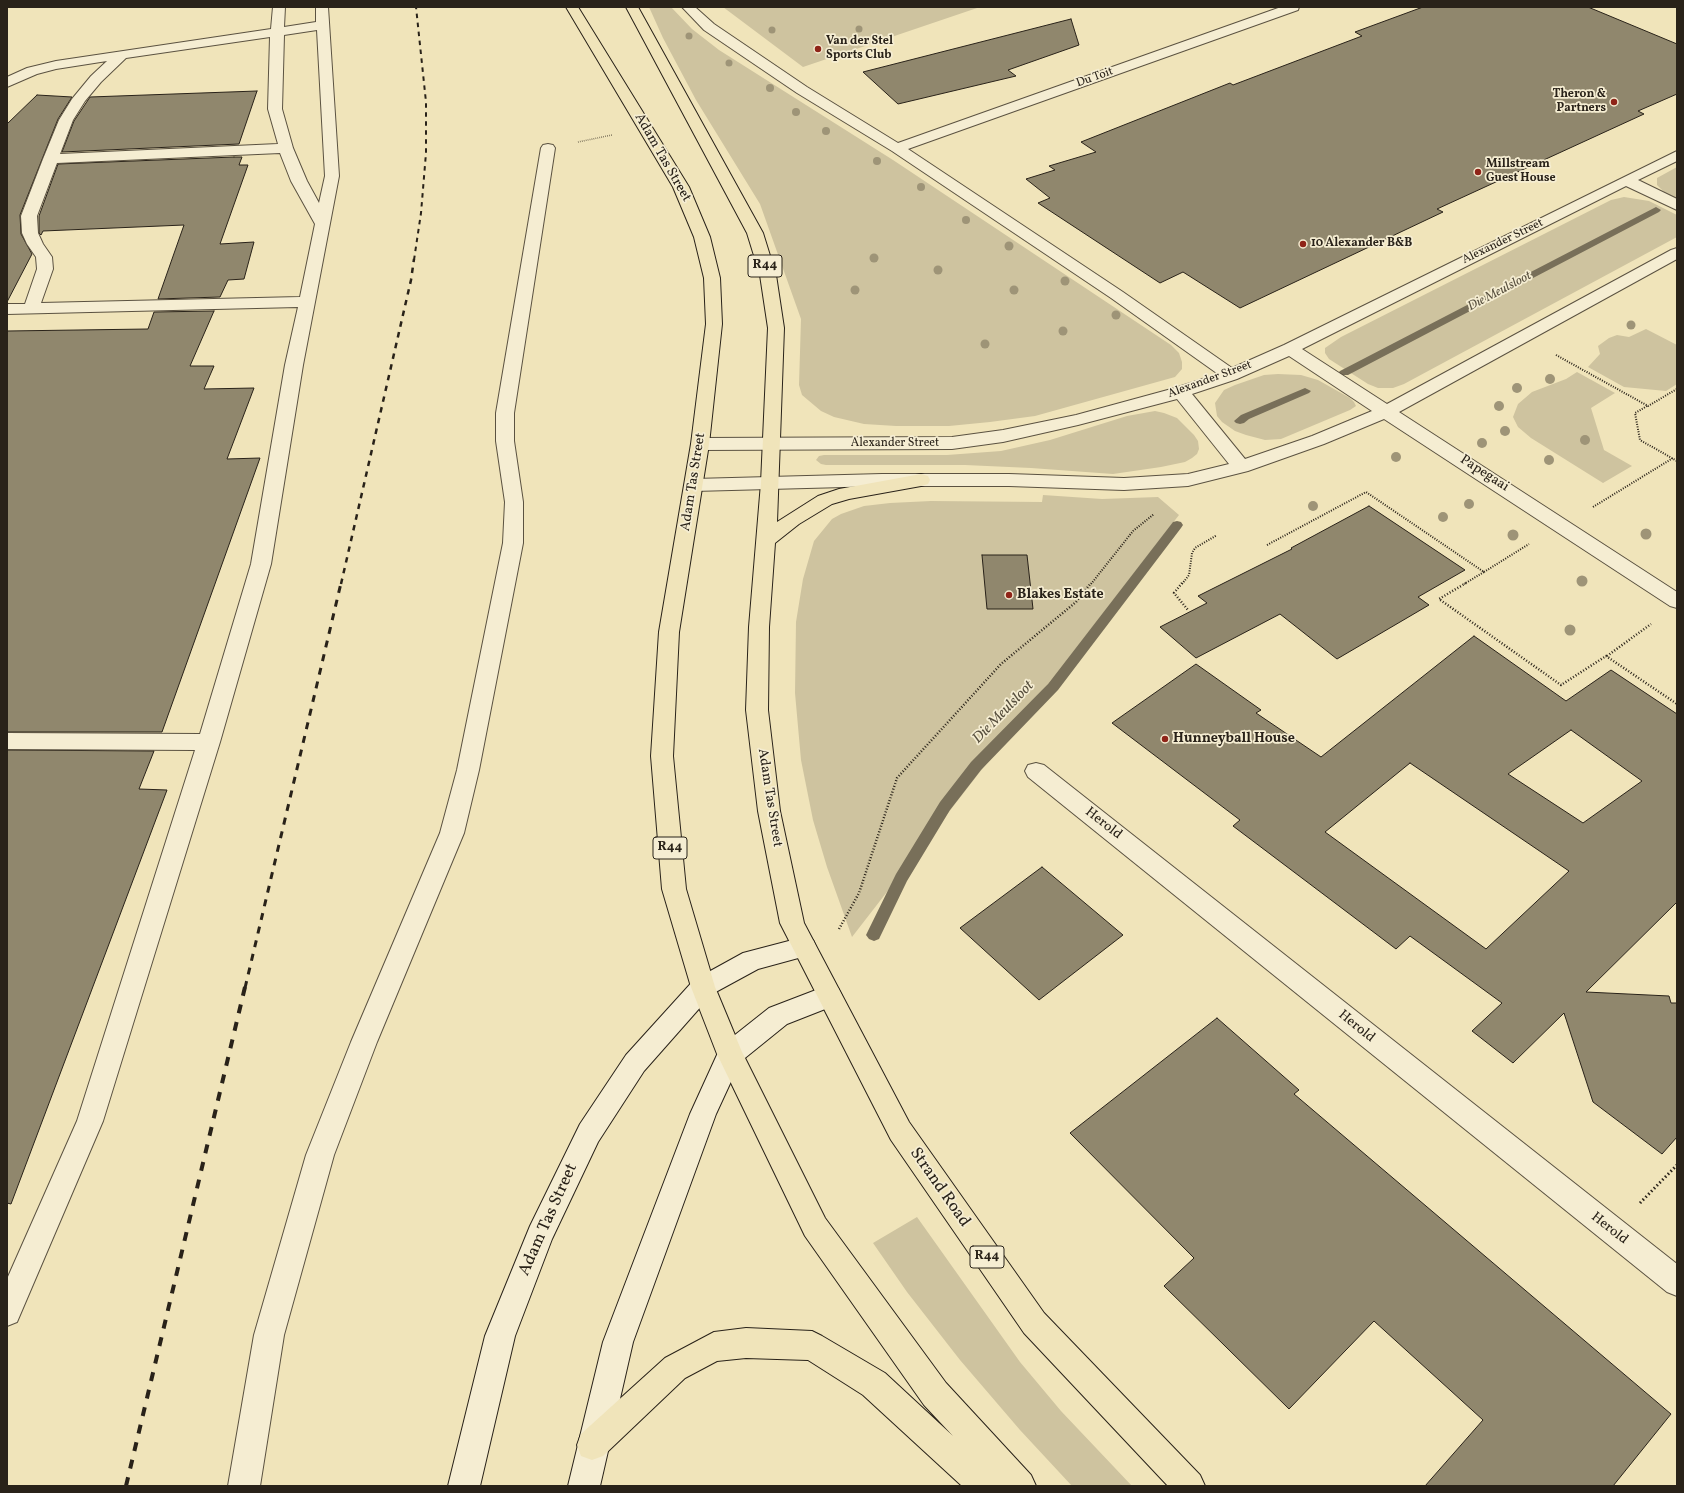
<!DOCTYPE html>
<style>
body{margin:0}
#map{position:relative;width:1684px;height:1493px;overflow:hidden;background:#f0e4ba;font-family:Vollkorn,serif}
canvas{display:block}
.frame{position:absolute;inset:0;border:8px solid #292219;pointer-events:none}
</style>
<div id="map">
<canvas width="1684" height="1493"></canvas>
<div class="frame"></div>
</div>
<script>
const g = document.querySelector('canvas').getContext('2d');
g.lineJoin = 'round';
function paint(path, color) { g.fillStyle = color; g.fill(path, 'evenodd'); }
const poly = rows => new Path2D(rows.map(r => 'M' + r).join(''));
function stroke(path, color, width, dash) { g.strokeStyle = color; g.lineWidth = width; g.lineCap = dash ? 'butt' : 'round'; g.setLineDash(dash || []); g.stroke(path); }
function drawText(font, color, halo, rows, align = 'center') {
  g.font = font + ' Vollkorn,serif'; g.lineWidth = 3.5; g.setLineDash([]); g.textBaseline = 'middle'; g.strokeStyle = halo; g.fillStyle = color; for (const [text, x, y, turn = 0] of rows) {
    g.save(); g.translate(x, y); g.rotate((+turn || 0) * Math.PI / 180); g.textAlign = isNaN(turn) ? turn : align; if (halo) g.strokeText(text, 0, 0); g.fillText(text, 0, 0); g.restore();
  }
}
paint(poly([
 [649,7,671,7,692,29,719,50,893,160,1171,345,1179,353,1182,362,1182,369,1175,377,1035,416,990,422,949,426,896,426,864,424,834,417,821,411,802,395,799,385,801,319,760,204,696,100,663,38],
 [723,7,980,7,803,67],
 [1677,167,1677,199,1665,193,1657,185,1657,178],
 [1624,197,1649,201,1677,215,1677,237,1404,384,1393,388,1378,388,1368,384,1329,359,1325,353,1325,348,1341,337,1611,200],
 [1646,329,1677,345,1677,384,1666,391,1624,387,1588,367,1600,354,1598,346,1609,338,1617,335,1629,337],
 [1577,372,1615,393,1591,408,1604,450,1632,466,1603,483,1531,438,1518,427,1513,417,1518,404,1532,392,1566,379],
 [1278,374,1301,375,1318,380,1350,398,1354,402,1356,406,1350,410,1281,439,1265,440,1246,435,1235,431,1222,422,1217,416,1215,403,1224,390,1235,385,1264,375],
 [1155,411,1164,413,1177,418,1194,435,1198,441,1199,449,1197,454,1192,458,1185,462,1161,467,1113,474,1031,468,965,465,826,465,821,464,816,460,819,456,824,455,947,455,1001,451,1050,440,1127,416],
 [1043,495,1102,499,1158,497,1179,515,852,937,827,867,813,820,801,760,795,693,796,622,803,579,814,541,832,519,841,514,864,506,890,503,931,501,1042,502],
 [917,1217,1020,1362,1061,1411,1132,1486,1072,1486,1020,1430,960,1360,907,1292,873,1243]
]), '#cec39f');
paint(poly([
 [1656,207,1661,210,1659,212,1348,375,1340,375,1338,373,1340,371,1656,207],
 [1305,388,1311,391,1309,393,1249,419,1244,423,1240,424,1236,423,1234,421,1241,415,1305,388],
 [1177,521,1181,522,1183,525,1181,528,1058,690,981,770,950,810,907,881,879,939,874,941,869,939,866,935,896,874,940,802,971,762,1048,684,1173,522,1177,521]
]), '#786f59');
const building = poly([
 [1423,7,1588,7,1677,44,1677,94,1638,111,1644,114,1437,209,1443,212,1240,308,1183,272,1160,283,1038,203,1050,198,1026,179,1055,170,1049,166,1096,152,1081,142,1230,83,1233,85,1362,36,1355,32,1423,7],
 [1071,19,1079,45,1008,70,1016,76,898,104,863,72,1071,19],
 [257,91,239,144,62,152,74,121,90,97,257,91],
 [37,95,72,97,58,119,20,215,21,234,32,254,7,302,7,124,37,95],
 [234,157,242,157,239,165,248,165,220,244,254,242,244,279,228,280,220,297,158,299,184,225,43,231,41,235,39,233,39,216,58,164,234,157],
 [214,311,190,366,214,366,204,389,254,388,227,459,260,458,162,732,7,732,7,331,148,329,154,312,214,311],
 [1369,506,1465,570,1418,597,1429,605,1337,659,1280,614,1196,658,1160,627,1207,603,1198,596,1292,549,1291,548,1369,506],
 [982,555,1027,555,1033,609,987,609,982,555],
 [1474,636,1566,701,1611,670,1677,714,1677,902,1586,992,1669,996,1671,1003,1677,1003,1677,1137,1662,1154,1593,1102,1564,1013,1513,1063,1472,1031,1502,1003,1410,936,1396,949,1233,826,1240,820,1112,723,1196,664,1261,710,1256,713,1321,757,1474,636],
 [1571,730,1642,781,1583,823,1508,774,1571,730],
 [1410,763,1569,871,1486,949,1325,832,1410,763],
 [7,750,154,751,139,789,167,790,11,1204,7,1203,7,750],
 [1042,867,1123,935,1039,1000,960,928,1042,867],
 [1217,1018,1299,1090,1294,1094,1671,1414,1613,1486,1425,1486,1483,1420,1374,1321,1289,1409,1164,1286,1194,1258,1070,1133,1217,1018]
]);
paint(building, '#90876d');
stroke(building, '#292219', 1);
const lane = poly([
 [273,7,285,7,284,27,316,22,316,7,328,7,339,176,303,365,271,564,220,742,103,1121,17,1322,7,1326,7,1279,77,1121,195,750,7,749,7,733,200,734,251,564,285,365,298,307,7,314,7,304,25,304,37,269,36,257,27,244,22,233,21,216,43,159,59,120,72,99,91,76,107,61,56,69,37,74,7,87,7,77,27,68,56,61,271,29,273,7],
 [317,30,325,176,319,203,307,181,293,148,282,109,284,35,317,30],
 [270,37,268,109,278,144,60,154,73,120,85,101,101,82,126,58,270,37],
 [280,153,291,181,315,224,300,297,41,303,53,269,52,257,43,244,38,233,37,216,57,163,280,153],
 [548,144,553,145,555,148,514,413,514,441,523,502,523,543,479,770,464,833,377,1042,334,1155,284,1335,260,1486,228,1486,254,1335,306,1155,351,1042,440,833,457,770,503,543,505,502,496,441,496,413,541,148,543,145,548,144]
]);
const street = poly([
 [682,7,695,7,714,24,807,87,898,143,1281,7,1299,7,1298,10,908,149,1123,292,1232,368,1284,345,1677,151,1677,161,1638,180,1677,199,1677,210,1626,186,1302,349,1387,404,1671,250,1677,248,1677,259,1399,412,1677,592,1677,608,1670,606,1384,419,1324,444,1248,471,1188,486,1124,490,1009,486,882,486,694,491,687,489,685,485,687,481,694,479,882,474,1009,474,1124,478,1188,474,1229,464,1177,399,1078,425,1003,442,952,449,700,450,694,448,691,444,694,440,700,438,952,437,1003,430,1076,415,1175,388,1218,374,1111,298,892,151,797,93,704,30,682,7],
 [1289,356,1372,411,1312,436,1245,459,1192,394,1237,379,1289,356],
 [1036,763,1044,765,1677,1264,1677,1296,1667,1292,1028,777,1025,771,1028,765,1036,763]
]);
const secondary = poly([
 [804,937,813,940,816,947,813,954,758,969,712,994,644,1071,598,1142,552,1239,515,1336,480,1486,448,1486,485,1336,530,1226,580,1124,626,1055,694,980,743,953,804,937],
 [829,985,838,988,842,996,838,1004,787,1024,740,1062,716,1114,633,1342,600,1486,568,1486,603,1342,690,1114,721,1046,769,1008,829,985]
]);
const primary = poly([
 [566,7,578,7,689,187,710,237,720,278,722,324,709,444,679,632,673,756,686,889,715,987,742,1052,825,1218,946,1383,1031,1475,1036,1486,962,1486,863,1395,808,1360,746,1358,717,1361,685,1378,603,1456,592,1460,581,1456,577,1445,581,1434,665,1358,714,1332,746,1328,812,1331,822,1336,885,1373,953,1436,924,1405,805,1236,717,1054,691,987,662,889,651,756,659,632,691,444,706,324,704,278,694,237,673,187,566,7],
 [626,7,638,7,763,233,776,275,784,328,777,522,818,496,839,489,921,474,928,476,930,480,928,484,921,486,849,499,832,504,799,524,775,543,769,627,768,710,780,811,804,923,909,1122,1044,1313,1200,1475,1205,1486,1168,1486,1024,1333,891,1140,780,923,758,811,746,710,749,627,761,483,768,328,760,275,747,233,626,7]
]);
stroke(lane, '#5b5241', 2);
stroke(street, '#5b5241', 2);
stroke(secondary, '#292219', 2);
stroke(primary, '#292219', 2);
stroke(poly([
 [578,142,612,135]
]), '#292219', 1.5, [0.5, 1.5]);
stroke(poly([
 [1556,355,1648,406,1677,389],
 [1647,406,1635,413,1640,440,1677,461],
 [1593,507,1673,458],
 [1267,545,1366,492,1484,572,1464,584],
 [1484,572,1529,544],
 [1091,584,1133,531,1154,514],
 [1182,584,1189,575,1192,553,1195,548,1217,535]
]), '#292219', 2, [1, 1.5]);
stroke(poly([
 [1182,583,1174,593,1188,610],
 [1466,583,1439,599,1561,685,1606,656,1677,704],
 [1607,656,1651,624],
 [839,929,859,893,897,778,1001,664,1076,602,1091,583]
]), '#292219', 2.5, [1, 2]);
stroke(poly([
 [1640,1203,1677,1165]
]), '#292219', 3, [1.5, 2.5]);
paint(lane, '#f5edd2');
paint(street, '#f5edd2');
paint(secondary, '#f5edd2');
paint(primary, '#f0e4ba');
stroke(poly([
 [414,260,421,213,426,153,426,102,416,7]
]), '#292219', 2, [4.5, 4.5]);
stroke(poly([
 [341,584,411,280,414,259]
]), '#292219', 2.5, [5.5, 5.5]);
stroke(poly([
 [245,988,341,583]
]), '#292219', 3, [7, 7]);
stroke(poly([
 [126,1486,245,987]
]), '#292219', 4, [9, 9]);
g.fillStyle = '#9e9477';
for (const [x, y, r] of [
 [859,29,3.5],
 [772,30,3.5],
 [689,36,3.5],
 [729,63,3.5],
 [770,88,4],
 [796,112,4],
 [826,131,4],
 [877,161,4],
 [921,187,4],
 [966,220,4],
 [1009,246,4.5],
 [874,258,4.5],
 [938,270,4.5],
 [1065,281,4.5],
 [855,290,4.5],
 [1014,290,4.5],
 [1116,315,4.5],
 [1631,325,4.5],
 [1063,331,4.5],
 [985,344,4.5],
 [1550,379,5],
 [1517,388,5],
 [1499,406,5],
 [1505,431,5],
 [1585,440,5],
 [1482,443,5],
 [1396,457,5],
 [1549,460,5],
 [1469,504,5],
 [1313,506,5],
 [1443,517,5],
 [1646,534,5.5],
 [1513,535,5.5],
 [1582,581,5.5],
 [1570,630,5.5]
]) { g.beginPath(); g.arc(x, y, r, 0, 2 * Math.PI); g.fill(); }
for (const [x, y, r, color] of [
 [818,49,4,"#8f2418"],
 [1614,102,4,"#8f2418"],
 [1478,172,4,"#8f2418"],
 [1303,244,4,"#8f2418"],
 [1009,595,4,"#8f2418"],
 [1165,739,4,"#8f2418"]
]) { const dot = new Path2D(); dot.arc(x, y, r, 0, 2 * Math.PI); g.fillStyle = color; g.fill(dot); stroke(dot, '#f5edd2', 1.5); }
drawText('bold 12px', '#292219', '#f5edd2', [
 ["Van der Stel",826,42],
 ["Sports Club",826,56],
 ["Theron &",1606,95,"right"],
 ["Partners",1606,109,"right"],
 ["Millstream",1486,165],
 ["Guest House",1486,179],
 ["10 Alexander B&B",1311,244]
], 'left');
drawText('12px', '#292219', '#f5edd2', [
 ["Du Toit",1095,78,-20],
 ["Alexander Street",1503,242,-26],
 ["Alexander Street",1210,380,-20],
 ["Alexander Street",895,444]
]);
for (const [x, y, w] of [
 [765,266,34],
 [670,848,34],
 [987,1257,34]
]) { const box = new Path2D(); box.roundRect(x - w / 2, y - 11, w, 22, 3); g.fillStyle = '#f5edd2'; g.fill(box); stroke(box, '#292219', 1); }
drawText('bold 13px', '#292219', null, [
 ["R44",765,266],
 ["R44",670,848],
 ["R44",987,1257]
]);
drawText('italic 13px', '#574f3e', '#f5edd2', [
 ["Die Meulsloot",1500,292,-28]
]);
drawText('14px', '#292219', '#f5edd2', [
 ["Adam Tas Street",662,158,60],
 ["Papegaai",1484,474,33],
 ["Adam Tas Street",694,482,-81],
 ["Adam Tas Street",769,798,81],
 ["Herold",1103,824,38],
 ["Herold",1356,1027,39],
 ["Herold",1609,1229,38]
]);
drawText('bold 14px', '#292219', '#f5edd2', [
 ["Blakes Estate",1017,595],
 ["Hunneyball House",1173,739]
], 'left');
drawText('italic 15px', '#574f3e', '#f5edd2', [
 ["Die Meulsloot",1004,713,-46]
]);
drawText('17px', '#292219', '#f5edd2', [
 ["Strand Road",939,1188,55],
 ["Adam Tas Street",549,1220,-66]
]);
</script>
